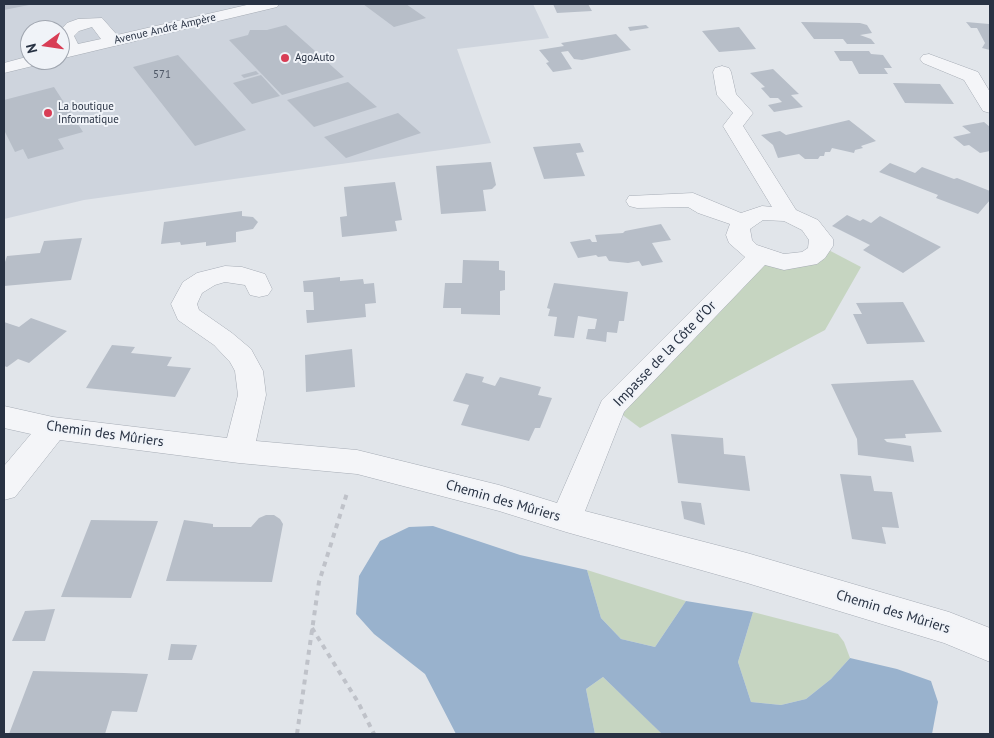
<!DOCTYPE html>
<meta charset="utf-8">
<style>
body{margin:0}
#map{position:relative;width:994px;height:738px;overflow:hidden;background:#e1e5ea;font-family:"PT Sans",sans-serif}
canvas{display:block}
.frame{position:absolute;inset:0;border:5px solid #283243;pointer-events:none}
.north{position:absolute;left:20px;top:20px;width:50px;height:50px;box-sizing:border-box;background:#f0f3f8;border:1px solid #a0a6b0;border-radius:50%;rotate:256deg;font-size:14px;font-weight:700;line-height:20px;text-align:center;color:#283243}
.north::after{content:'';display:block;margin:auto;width:18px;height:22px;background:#d83d55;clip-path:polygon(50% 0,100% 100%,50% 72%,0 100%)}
</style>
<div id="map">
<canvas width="994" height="738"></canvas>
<div class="frame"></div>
<div class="north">N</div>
</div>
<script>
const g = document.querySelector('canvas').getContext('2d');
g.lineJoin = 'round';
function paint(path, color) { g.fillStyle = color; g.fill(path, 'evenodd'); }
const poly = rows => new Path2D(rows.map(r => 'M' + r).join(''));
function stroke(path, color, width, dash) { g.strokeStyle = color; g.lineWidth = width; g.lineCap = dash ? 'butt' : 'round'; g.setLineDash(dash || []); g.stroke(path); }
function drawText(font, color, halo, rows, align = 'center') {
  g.font = font + ' "PT Sans",sans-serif'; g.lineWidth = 4; g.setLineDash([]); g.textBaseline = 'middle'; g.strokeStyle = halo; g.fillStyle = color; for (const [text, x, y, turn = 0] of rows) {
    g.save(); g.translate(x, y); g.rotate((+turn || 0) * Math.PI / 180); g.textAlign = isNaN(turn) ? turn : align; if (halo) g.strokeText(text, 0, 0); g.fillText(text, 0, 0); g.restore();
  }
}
paint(poly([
 [4,4,533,4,549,38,457,49,491,143,84,200,4,219],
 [30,30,60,30,60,60,30,60]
]), '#ced4dd');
paint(poly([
 [821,246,861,267,825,330,640,428,612,407,760,256,784,262],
 [587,570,686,601,655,647,621,639,601,618],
 [753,612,838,634,844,642,850,658,831,679,806,699,781,705,751,702,738,662],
 [603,677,648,720,662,734,595,734,586,689]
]), '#c6d5c1');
paint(poly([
 [433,526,520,555,587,570,601,618,621,639,655,647,686,601,753,612,738,662,751,702,781,705,806,699,831,679,850,658,897,669,931,681,938,702,932,734,662,734,603,677,586,689,595,734,456,734,425,674,374,634,356,614,359,576,380,541,409,527]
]), '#99b2cd');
paint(poly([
 [4,4,29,4,29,5,4,10],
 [363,4,406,4,426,18,394,27],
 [553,4,588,4,592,11,557,13],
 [801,22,860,23,867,25,872,33,860,35,871,39,875,44,847,44,843,39,814,39],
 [966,22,989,24,990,50,982,48,985,43,977,28,971,28],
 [286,25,344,77,282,95,229,40,248,35,250,30,267,30],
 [646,25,649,28,630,31,628,27],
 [739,27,756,49,719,52,702,31],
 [616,34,631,50,582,60,574,59,568,51,561,52,572,69,553,72,546,63,549,62,539,50,564,46,561,43],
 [834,51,869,51,871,54,883,55,892,68,884,68,888,74,859,74,852,61,840,61],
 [178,55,246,130,195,146,133,67],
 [773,69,799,94,791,95,803,107,774,112,768,105,782,102,778,98,770,98,761,88,765,87,750,73],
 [256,71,259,74,244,78,241,75],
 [261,75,280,96,252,104,233,83],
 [348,82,377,107,314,127,287,100],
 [893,83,940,84,954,104,905,103],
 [54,87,83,132,58,139,64,149,28,159,23,149,15,152,4,130,4,100],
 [398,113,421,133,346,158,324,137],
 [849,120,876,141,861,146,863,148,855,150,854,153,832,148,830,152,825,152,824,156,820,156,818,159,805,159,799,154,778,158,773,145,761,135,780,131,786,135],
 [984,122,990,127,990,151,980,153,969,145,964,146,953,137,971,133,962,126],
 [580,143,584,152,576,153,585,176,544,179,533,147],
 [491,162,496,185,492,189,483,190,486,211,441,214,436,166],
 [890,163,915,173,922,167,954,179,957,178,990,191,990,200,978,214,936,198,938,195,879,172],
 [395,182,402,220,395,221,397,231,342,237,340,217,347,216,344,187],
 [242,211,242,216,253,217,258,222,253,229,236,232,236,242,206,246,206,242,181,245,180,242,161,244,164,222],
 [847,215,860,221,863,219,871,223,880,216,941,247,903,273,863,250,870,245,832,226],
 [661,224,671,240,652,243,663,262,642,266,639,261,628,263,609,261,606,256,598,257,596,255,578,258,570,242,590,239,592,242,597,242,595,235,623,233,625,231],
 [82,238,71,280,4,286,4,265,7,256,40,253,44,241],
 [463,260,499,261,499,270,505,271,505,290,500,291,500,315,461,314,461,308,443,308,445,283,462,283],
 [340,277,340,281,363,279,364,284,374,283,376,303,365,304,366,317,307,323,306,310,314,310,313,292,304,292,303,281],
 [554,283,628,292,624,321,619,321,617,333,607,332,606,342,586,339,588,329,595,329,597,319,578,316,574,338,554,336,557,317,548,316,550,309,547,308],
 [903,302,925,342,867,344,853,314,862,314,856,303],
 [31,318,67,331,29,363,18,359,7,367,4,366,4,322,19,327],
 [112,345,135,347,131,353,172,357,167,366,191,368,175,397,86,388],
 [352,349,355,387,306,392,305,355],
 [466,373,484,377,482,382,495,386,500,377,541,387,538,395,552,398,540,428,535,428,529,441,461,425,469,405,453,401],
 [913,380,942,432,905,434,906,438,884,439,887,442,911,446,914,462,858,455,857,439,831,384],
 [671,434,723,438,724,454,745,456,750,491,678,483],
 [840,474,871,476,874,491,892,492,899,528,882,527,886,544,852,539],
 [681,501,701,503,705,525,684,519],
 [266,515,274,515,280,519,283,524,272,582,166,581,184,520,213,524,213,527,251,527,259,518],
 [91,520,158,521,131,598,61,597],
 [55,609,45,641,12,641,25,611],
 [171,644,197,645,192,660,168,660],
 [33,671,124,673,148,674,137,712,112,711,105,734,9,734]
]), '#b7bec8');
const minor = poly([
 [251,4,279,4,277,7,60,59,60,49,62,48,60,31,67,23,78,19,102,18,117,35,251,4],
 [92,27,101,39,78,44,74,36,79,31,92,27],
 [929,54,978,72,990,92,990,113,983,111,964,80,923,63,920,59,923,55,929,54],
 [30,56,30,60,44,60,41,64,4,73,4,63,30,56],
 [722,66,729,68,731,72,736,94,753,113,743,126,796,210,818,220,833,239,833,246,825,258,817,264,784,270,765,265,624,412,585,511,747,553,949,612,990,628,990,662,944,643,747,583,566,532,499,511,357,474,239,463,60,440,15,497,4,500,4,466,31,434,4,428,4,406,53,417,227,438,238,395,235,371,230,362,214,345,178,320,171,304,183,282,197,273,225,266,242,267,265,274,272,289,268,295,259,297,250,295,245,285,225,282,215,285,202,293,197,304,199,310,232,333,251,349,263,371,266,395,256,441,357,450,499,485,557,503,602,400,745,257,729,243,726,235,730,224,698,213,688,207,637,208,629,206,626,201,629,196,693,193,741,213,762,206,772,207,723,126,733,113,717,95,713,72,715,68,722,66],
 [763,220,784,221,802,230,809,240,808,248,802,252,784,254,757,245,752,240,750,229,763,220]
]);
stroke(minor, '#a6acb5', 1);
stroke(poly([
 [312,628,358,702,374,734],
 [297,734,319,582,347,493]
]), '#bfc2c9', 4, [5, 5]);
paint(minor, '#f4f5f8');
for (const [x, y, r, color] of [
 [285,58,5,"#d83d55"],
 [48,113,5,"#d83d55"]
]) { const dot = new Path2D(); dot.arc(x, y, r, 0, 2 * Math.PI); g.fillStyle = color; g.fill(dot); stroke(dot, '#f0f3f8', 2); }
drawText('11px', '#283243', '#f0f3f8', [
 ["Avenue André Ampère",165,29,-13]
]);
drawText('11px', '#283243', '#f0f3f8', [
 ["AgoAuto",295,58],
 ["La boutique",58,107],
 ["Informatique",58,120]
], 'left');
drawText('11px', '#4c5564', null, [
 ["571",162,75]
]);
drawText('14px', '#283243', '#f0f3f8', [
 ["Impasse de la Côte d'Or",665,354,-46],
 ["Chemin des Mûriers",105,434,8],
 ["Chemin des Mûriers",503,501,16],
 ["Chemin des Mûriers",893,612,17]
]);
</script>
